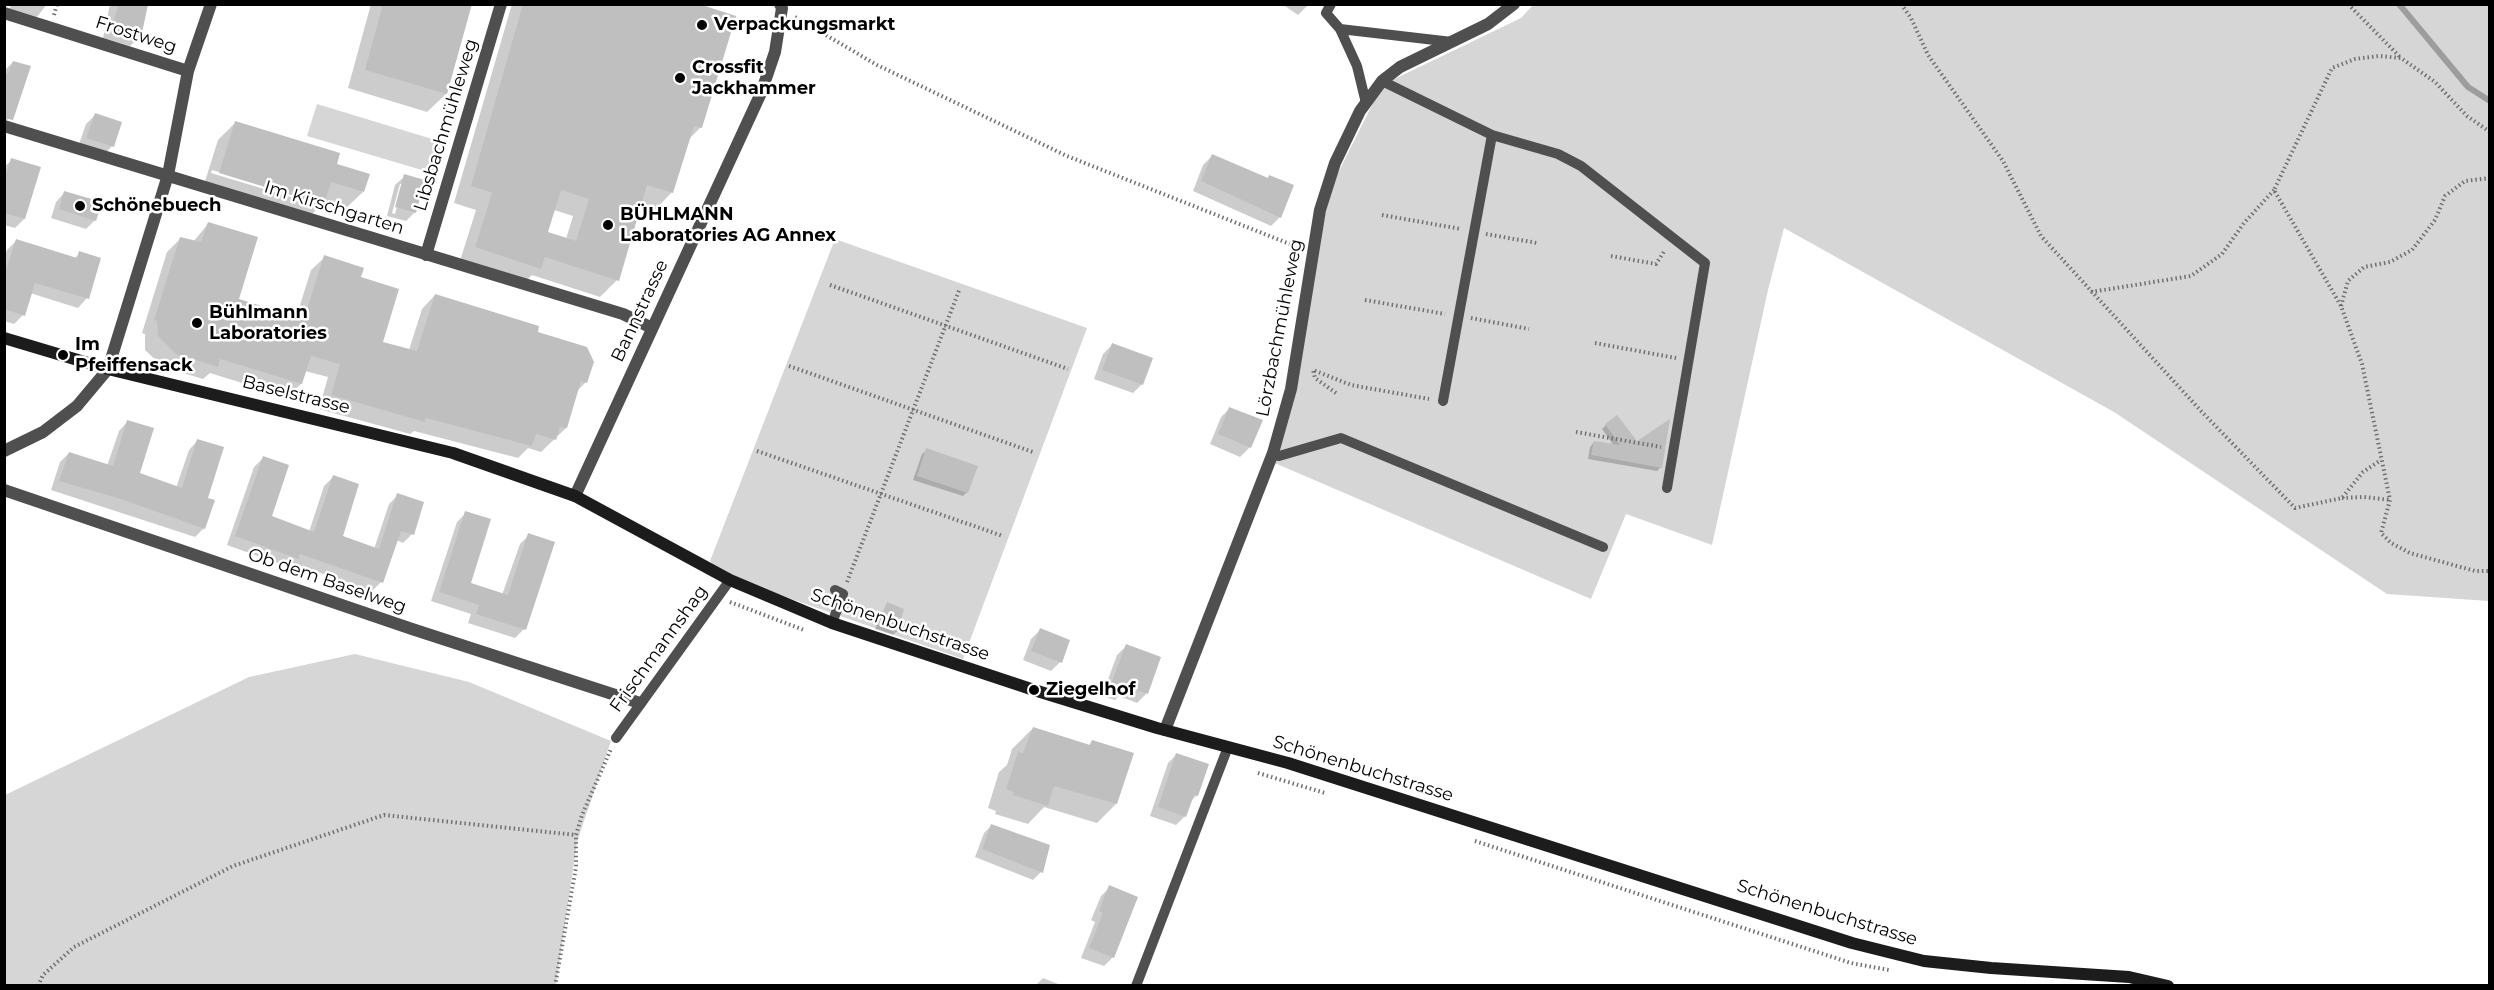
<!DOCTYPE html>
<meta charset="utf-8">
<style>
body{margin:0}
#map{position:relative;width:2494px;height:990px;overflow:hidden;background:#fff;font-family:Montserrat,sans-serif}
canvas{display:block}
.frame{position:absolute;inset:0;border:6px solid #000;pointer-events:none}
</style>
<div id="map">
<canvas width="2494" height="990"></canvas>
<div class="frame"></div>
</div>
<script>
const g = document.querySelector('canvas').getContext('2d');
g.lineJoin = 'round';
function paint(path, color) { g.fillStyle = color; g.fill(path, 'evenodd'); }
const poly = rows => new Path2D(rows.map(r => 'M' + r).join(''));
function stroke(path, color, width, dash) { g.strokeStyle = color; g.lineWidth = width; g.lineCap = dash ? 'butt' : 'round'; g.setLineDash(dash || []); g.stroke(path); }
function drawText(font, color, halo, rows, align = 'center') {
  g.font = font + ' Montserrat,sans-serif'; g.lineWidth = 5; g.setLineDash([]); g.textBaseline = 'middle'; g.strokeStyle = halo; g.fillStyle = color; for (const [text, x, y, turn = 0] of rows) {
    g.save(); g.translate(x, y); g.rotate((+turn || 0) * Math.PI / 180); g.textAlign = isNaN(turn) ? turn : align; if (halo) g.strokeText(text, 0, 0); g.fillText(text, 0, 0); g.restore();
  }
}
paint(poly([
 [1533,5,2489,5,2489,601,2387,594,2114,412,1784,228,1768,290,1712,545,1626,514,1591,599,1270,461,1331,187,1382,85,1521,18],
 [317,104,442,142,432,173,307,136],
 [835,239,1087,328,963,659,723,575,710,561],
 [355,654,469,682,611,741,577,842,556,985,5,985,5,795,249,677]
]), '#d6d6d6');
paint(poly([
 [11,4,47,4,37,17,10,9],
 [110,4,148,4,140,37,130,46,103,38],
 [371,4,471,4,446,94,427,112,348,88],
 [512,4,693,4,701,127,688,140,672,192,655,210,640,205,617,280,600,297,532,275,522,285,459,264,476,210,454,203],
 [554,210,573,216,566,239,547,233],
 [1282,4,1309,4,1298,15],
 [13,62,13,114,4,123,4,71],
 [95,115,120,123,112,146,103,156,78,147,86,124],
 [235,123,335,165,363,192,345,209,323,202,305,222,202,191,218,140],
 [212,170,314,201,314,204,211,173],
 [1212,156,1267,179,1292,186,1280,217,1271,226,1193,191,1203,165],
 [12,160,24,219,15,228,4,225,4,167],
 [405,176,415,212,406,221,387,216,395,185],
 [400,184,403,184,395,214,392,213],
 [65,192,95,220,86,229,51,218,56,202],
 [208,224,237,300,296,318,311,270,325,257,359,278,381,343,409,350,422,309,435,295,536,333,586,382,576,392,566,428,541,452,528,448,518,458,414,431,410,434,319,409,328,377,305,371,301,384,287,397,210,373,203,379,163,367,145,350,145,334,142,333,167,252,180,239,193,242],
 [16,241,74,259,80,253,87,298,78,308,30,293,23,315,14,324,4,321,4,259,7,250],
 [1112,345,1142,384,1133,393,1094,379,1103,354],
 [1230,408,1261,421,1249,448,1240,457,1210,444,1221,417],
 [128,421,138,474,176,488,189,450,198,440,206,498,204,528,195,537,51,490,60,462,69,453,107,466,119,431],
 [1606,425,1637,443,1661,467,1657,471,1588,459,1590,447,1594,442,1614,446,1602,429],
 [927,450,967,492,963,496,913,480,922,454],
 [263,458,270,517,309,532,324,486,333,477,341,537,374,549,389,504,398,495,412,534,403,543,396,540,381,582,372,591,292,563,288,567,227,545,254,467],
 [466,513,469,584,502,595,520,544,529,535,524,629,515,638,468,623,471,614,431,601,457,522],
 [887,604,897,631,893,635,875,629],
 [1040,630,1060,662,1051,671,1023,660,1031,639],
 [1126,646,1159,658,1146,694,1137,703,1119,696,1115,700,1102,696,1117,655],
 [1031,730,1088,746,1093,741,1116,804,1097,823,1044,807,1028,824,995,814,996,811,988,808,999,772,1007,765,1012,749],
 [1177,754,1197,795,1190,802,1185,816,1176,825,1150,816,1168,763],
 [992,825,1048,846,1041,872,1033,880,975,857,984,833],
 [1110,887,1113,957,1104,966,1081,958,1095,922,1091,920,1101,896],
 [1043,978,1063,986,1035,986]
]), '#0003');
stroke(poly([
 [2399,4,2468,87,2490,101]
]), '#9d9d9d', 6);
paint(poly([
 [119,4,148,4,141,38,111,29],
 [383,4,472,4,447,94,365,70],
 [523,4,699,4,736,16,702,128,694,126,673,193,647,185,619,281,545,257,541,269,475,247,492,193,471,186],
 [561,190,589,199,576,241,548,232],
 [13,61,31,66,13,120,4,118,4,73,8,74],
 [95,113,122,122,114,147,86,138],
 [235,121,340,153,337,164,370,174,364,192,331,182,324,205,219,173],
 [1212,154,1268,178,1269,175,1294,185,1281,218,1201,181],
 [11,158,41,167,25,219,4,213,4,181],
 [404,174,425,180,416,213,395,207],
 [64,191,102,202,96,221,59,209],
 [208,222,258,237,239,299,304,319,324,255,364,268,361,277,399,289,383,342,417,351,435,294,539,326,538,332,587,347,594,362,587,383,581,381,567,428,560,427,556,440,536,434,532,446,426,418,425,422,331,395,340,364,311,356,302,384,220,359,218,367,176,354,158,336,157,321,154,320,180,237,201,242],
 [16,239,77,258,79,251,101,258,89,299,35,283,25,316,4,309,4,276],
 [1112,343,1153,358,1143,385,1102,370],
 [1229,407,1263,420,1251,448,1218,434],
 [1617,415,1637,441,1670,419,1662,468,1591,455,1594,441,1620,445,1605,424],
 [127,420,154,428,140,473,182,488,197,439,224,447,208,498,215,500,205,529,124,500,59,481,69,452,113,466],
 [926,448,978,466,968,493,917,476],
 [263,456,289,465,272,516,314,532,333,475,359,484,343,536,379,549,397,493,424,502,414,535,401,531,383,583,300,554,298,559,235,536],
 [465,511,491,519,471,583,508,595,528,533,555,542,526,630,476,614,479,605,439,592],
 [887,602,904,609,898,632,878,625],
 [1040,628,1070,640,1062,663,1031,651],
 [1126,644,1161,657,1148,694,1127,687,1125,692,1110,686],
 [1033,727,1090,745,1092,740,1134,753,1117,804,1054,786,1048,806,1013,795,1014,792,1006,789,1018,752,1023,753],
 [1176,753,1209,764,1198,796,1194,795,1186,817,1158,807],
 [991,824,1050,845,1043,873,982,849],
 [1109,885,1138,897,1114,958,1089,948,1103,913,1099,911]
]), '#bfbfbf');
stroke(poly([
 [1901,4,1911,18,1928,55,2003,161,2041,236,2201,411,2295,508,2342,498,2363,472,2381,460],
 [2348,4,2400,57],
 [54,15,57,4],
 [795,17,877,65,1067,156,1300,248],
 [2490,132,2467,116,2435,82,2401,58,2379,56,2355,59,2332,68,2274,190,2341,306,2362,364,2390,500,2381,533,2391,543,2410,553,2475,571,2490,571],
 [1382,215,1461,229],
 [1486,234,1537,243],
 [1611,256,1656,264,1665,250],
 [830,285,1068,369],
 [2091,292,2191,276,2222,254,2244,223,2274,190],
 [1365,300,1445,314],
 [2341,306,2348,281,2364,267,2390,262,2412,250,2435,220,2445,196,2465,181,2490,178],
 [1471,318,1529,329],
 [1595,343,1676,358],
 [789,366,1033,452],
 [1336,393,1315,378,1313,370,1351,385,1429,399],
 [1576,432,1661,447],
 [757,451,1003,536],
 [2342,498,2364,497,2390,500],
 [847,582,960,288],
 [730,602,804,630],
 [1258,773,1325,793],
 [1475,841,1851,963,1889,970],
 [38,986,43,975,74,947,233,866,384,815,576,835],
 [555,986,576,867,576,835,582,815,611,749]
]), '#717171', 4, [1.5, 3]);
stroke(poly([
 [1331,4,1326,13,1340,29,1357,66,1366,103],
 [1340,29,1452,42],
 [1382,81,1492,135,1558,154,1581,166,1705,263,1667,488],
 [1443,401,1492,135],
 [1273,453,1279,456,1341,438,1603,547],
 [832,623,843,594,835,590],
 [616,738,730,580],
 [1136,986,1228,747]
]), '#4f4f4f', 10);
stroke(poly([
 [4,13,188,71],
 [4,126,623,314,652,328],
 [426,255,501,4],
 [4,451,43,432,77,406,108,369,168,175,188,71,211,4],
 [4,490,412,629,640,703],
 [575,496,761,93,775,52,782,8,780,4],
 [1165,730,1273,453,1291,389,1320,210,1335,163,1360,111,1382,81,1400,67,1488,24,1514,4]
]), '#4f4f4f', 12);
stroke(poly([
 [4,338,108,369,453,453,575,496,730,580,832,623,1034,690,1157,728,1288,763,1852,943,1924,961,1991,968,2129,977,2168,986]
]), '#1c1c1c', 12);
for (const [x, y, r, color] of [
 [702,25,6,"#000"],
 [680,78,6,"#000"],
 [80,206,6,"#000"],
 [608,225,6,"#000"],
 [197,323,6,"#000"],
 [63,355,6,"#000"],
 [1034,690,6,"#000"]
]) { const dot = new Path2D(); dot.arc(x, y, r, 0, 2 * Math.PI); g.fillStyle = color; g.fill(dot); stroke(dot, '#fff', 2); }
drawText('bold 18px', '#000', '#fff', [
 ["Verpackungsmarkt",714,25],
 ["Crossfit",692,68],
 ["Jackhammer",692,89],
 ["Schönebuech",92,206],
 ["BÜHLMANN",620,215],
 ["Laboratories AG Annex",620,236],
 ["Bühlmann",209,313],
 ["Laboratories",209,334],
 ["Im",75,345],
 ["Pfeiffensack",75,366],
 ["Ziegelhof",1046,690]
], 'left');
drawText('18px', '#000', '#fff', [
 ["Frostweg",136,35,18],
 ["Libsbachmühleweg",446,125,-73],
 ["Im Kirschgarten",334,208,17],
 ["Bannstrasse",640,311,-65],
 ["Lörzbachmühleweg",1280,328,-79],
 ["Baselstrasse",296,395,14],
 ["Ob dem Baselweg",327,581,19],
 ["Schönenbuchstrasse",900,625,19],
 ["Frischmannshag",659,649,-54],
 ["Schönenbuchstrasse",1363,769,17],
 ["Schönenbuchstrasse",1827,913,17]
]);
</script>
